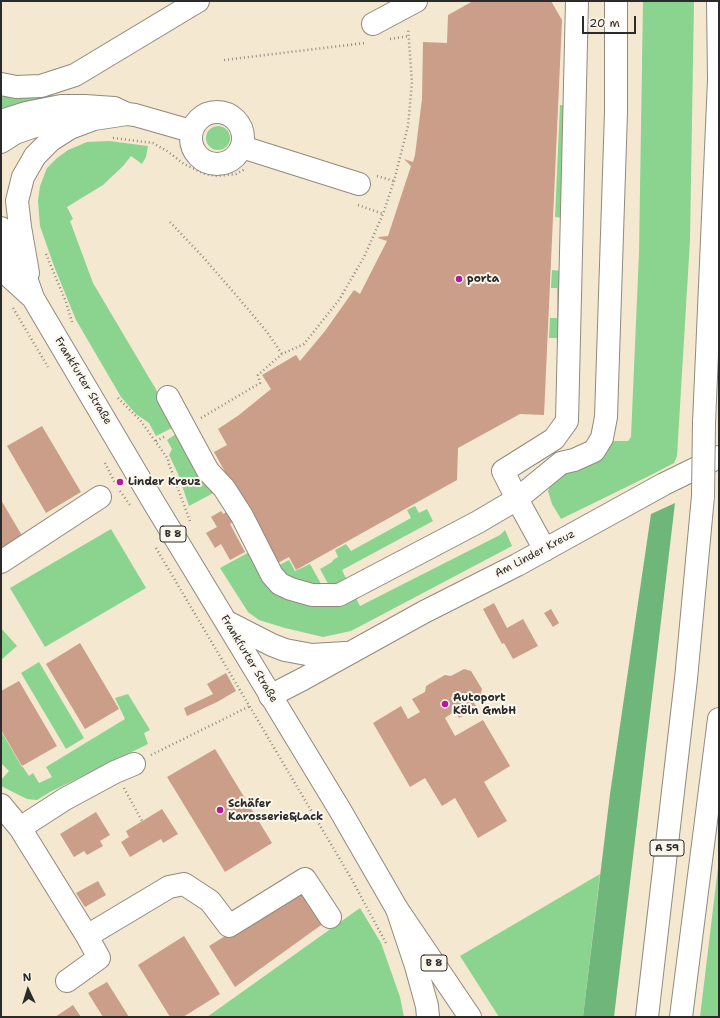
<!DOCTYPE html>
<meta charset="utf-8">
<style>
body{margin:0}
#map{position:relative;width:720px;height:1018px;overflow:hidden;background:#f4e8d0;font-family:"Shantell Sans",sans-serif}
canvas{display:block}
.frame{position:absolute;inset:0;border:2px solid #2b2b2b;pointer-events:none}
.north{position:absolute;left:8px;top:970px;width:40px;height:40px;-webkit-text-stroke:3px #fbf7ec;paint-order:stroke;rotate:356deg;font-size:11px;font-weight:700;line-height:16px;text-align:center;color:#2b2b2b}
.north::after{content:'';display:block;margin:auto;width:14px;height:18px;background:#2b2b2b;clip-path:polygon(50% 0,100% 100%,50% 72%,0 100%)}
.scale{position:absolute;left:582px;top:16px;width:54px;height:18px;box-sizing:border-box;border:2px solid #2b2b2b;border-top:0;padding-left:5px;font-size:12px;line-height:14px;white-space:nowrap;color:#2b2b2b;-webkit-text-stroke:3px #fbf7ec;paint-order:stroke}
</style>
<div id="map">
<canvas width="720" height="1018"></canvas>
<div class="frame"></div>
<div class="north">N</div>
<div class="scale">20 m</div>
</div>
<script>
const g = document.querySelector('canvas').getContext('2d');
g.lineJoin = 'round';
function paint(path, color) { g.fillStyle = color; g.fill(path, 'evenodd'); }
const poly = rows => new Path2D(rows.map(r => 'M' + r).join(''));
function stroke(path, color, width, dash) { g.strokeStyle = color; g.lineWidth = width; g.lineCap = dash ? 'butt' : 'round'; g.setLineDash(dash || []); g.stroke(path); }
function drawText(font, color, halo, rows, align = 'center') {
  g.font = font + ' "Shantell Sans",sans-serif'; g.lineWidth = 4; g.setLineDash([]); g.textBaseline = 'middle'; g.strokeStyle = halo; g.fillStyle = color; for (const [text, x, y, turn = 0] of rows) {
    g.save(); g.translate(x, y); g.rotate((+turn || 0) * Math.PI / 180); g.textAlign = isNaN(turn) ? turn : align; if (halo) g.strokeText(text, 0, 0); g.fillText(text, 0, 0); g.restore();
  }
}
paint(poly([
 [643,1,694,1,690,240,677,456,674,463,651,475,561,519,552,504,548,491,553,480,604,456,611,441,628,441,631,437,639,253],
 [56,88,52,97,10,111,1,109,1,92],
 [560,105,568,106,565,218,555,217],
 '206 138a12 12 0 1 1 24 0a12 12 0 1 1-24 0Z',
 [109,141,148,146,146,157,142,164,131,156,123,166,103,185,67,207,73,219,70,221,93,283,167,408,176,426,156,436,149,423,136,414,121,397,76,320,54,266,40,226,38,201,40,186,47,168,57,158,68,150,87,142],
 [552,270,563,271,561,338,549,338,550,318,557,318,557,288,551,288],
 [179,432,219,490,189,506,178,474,171,459,169,455,172,449,167,440],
 [415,506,419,513,427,509,433,521,342,570,347,580,331,589,320,569,332,562,333,560,338,557,335,550,346,544,351,551,411,518,407,510],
 [111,529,146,588,45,647,10,588],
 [505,530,512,546,351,631,323,637,285,628,259,620,248,612,220,568,253,550,272,583,355,596,360,606,500,535],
 [289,560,295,571,310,564,325,591,284,581,274,568],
 [1,628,17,646,1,660],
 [39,662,84,738,66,749,21,673],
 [128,694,150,730,144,733,148,744,50,792,37,800,27,799,1,786,1,780,9,771,1,763,1,731,22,767,23,767,29,776,33,773,39,783,52,777,46,767,125,719,115,698],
 [719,859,719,1017,700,1017],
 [600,874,583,1017,499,1017,460,956],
 [360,908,381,943,400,997,404,1017,207,1017]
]), '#8ad490');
paint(poly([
 [675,503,614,1017,583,1017,610,794,651,514]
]), '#6fb67a');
paint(poly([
 [473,1,551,1,562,20,544,415,520,414,458,448,457,480,296,570,289,557,276,564,214,452,227,445,218,429,239,415,271,389,262,375,296,355,300,361,325,331,354,290,360,294,364,286,387,241,378,238,379,237,388,236,411,166,404,159,413,162,415,155,422,99,423,42,447,43,448,15],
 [42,426,81,492,46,513,7,446],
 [1,500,24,539,1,552],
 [230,510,236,520,230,524,245,552,230,560,221,544,215,548,206,533,217,527,211,517,221,511,223,514],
 [494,603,507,628,523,619,538,646,513,659,504,643,502,644,483,609],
 [551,609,559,623,553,627,544,613],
 [80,643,119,709,85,729,46,664],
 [464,669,471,671,482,689,480,697,473,701,477,708,459,718,455,711,445,718,455,736,483,720,510,766,484,782,507,821,478,838,455,798,442,806,425,778,410,787,373,723,401,706,408,719,420,712,412,699,425,692,426,686,445,675,451,676],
 [226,673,236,691,217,702,187,716,184,708,213,694,207,684],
 [19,681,57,746,22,766,1,730,1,691],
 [215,749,272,843,225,872,167,777],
 [162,809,178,834,163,843,161,839,130,857,121,842,129,837,126,831],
 [96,812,110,835,100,841,103,846,87,855,84,851,74,857,60,834],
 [98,881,106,895,85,907,76,893],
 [302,889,324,923,235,987,209,946],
 [184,936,220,994,183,1017,170,1017,138,965],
 [107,982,129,1017,103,1017,88,993],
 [73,1005,81,1017,55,1017]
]), '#cb9e89');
const minor = poly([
 [373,24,416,1],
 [1,84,16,87,41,86,75,75,198,1],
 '191 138a26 26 0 1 1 52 0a26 26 0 1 1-52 0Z',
 [1,121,26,113,61,106,85,106,114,108,127,114,135,115,191,131],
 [1,142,15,133,38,125,58,121],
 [242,147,359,184],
 [28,273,20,227,17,201,23,177,35,156,51,140,70,128,94,119,127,114],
 [168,397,208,471,224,488,242,516,272,575,280,584,291,589,312,595,339,595,478,522,517,499,561,463,574,460,594,451,602,438,606,417,616,112,616,1],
 [545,550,517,499,503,471,554,439,567,421,577,1],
 [1,562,100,497],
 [227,622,272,645,285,650,312,655,345,653],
 [270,696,303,679,424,612,517,565,664,484,719,457],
 [1,805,20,828,87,936,169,887,184,884,210,901,229,926,305,879,330,917],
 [20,828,65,799,115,772,134,764],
 [67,981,99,958,87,936]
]);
const major = poly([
 [1,228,20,261,33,298,154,503,340,810,397,909,470,1017],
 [1,263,9,276,31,296]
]);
const highway = poly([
 [704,423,719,80,718,1],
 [397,909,416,966,427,1006,428,1017],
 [647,1017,686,679,703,496],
 [681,1017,719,719]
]);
stroke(minor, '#908a7e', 24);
stroke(major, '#908a7e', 24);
stroke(highway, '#908a7e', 24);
stroke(poly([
 [390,39,409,36],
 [224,60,365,43],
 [193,111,202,106,213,103,233,106,243,113,252,129],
 [113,138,153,143,167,151,184,164,205,174,217,176,236,174,245,169],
 [377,176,394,181],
 [358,205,383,214],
 [170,222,203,257,236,295,267,332,282,354],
 [46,254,66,302,72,322],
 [13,308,48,367],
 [118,398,140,420,168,459,169,464,190,521],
 [201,418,260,383,258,375,282,354,304,344,339,300,364,257,383,214,394,181,408,126,412,82,408,28],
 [156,441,166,436],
 [105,463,115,483],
 [120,491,130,505],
 [156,548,351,878,386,943],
 [151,755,250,706],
 [124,788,142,821]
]), '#908a7e', 2.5, [1, 3]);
stroke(minor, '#fff', 22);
stroke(major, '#fff', 22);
stroke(highway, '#fff', 22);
const highwayBridge = poly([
 [703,496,704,423]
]);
stroke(highwayBridge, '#908a7e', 24, []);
stroke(highwayBridge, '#fff', 22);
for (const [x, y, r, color] of [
 [459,279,4,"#b5179e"],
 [120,482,4,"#b5179e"],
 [445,704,4,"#b5179e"],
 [220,810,4,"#b5179e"]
]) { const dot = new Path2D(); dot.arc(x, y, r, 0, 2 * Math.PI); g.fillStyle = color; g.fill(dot); stroke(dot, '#fbf7ec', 1.5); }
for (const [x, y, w] of [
 [173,534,26],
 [667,848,34],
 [434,963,26]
]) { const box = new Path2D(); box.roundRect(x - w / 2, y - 8, w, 16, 3); g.fillStyle = '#fbf7ec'; g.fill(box); stroke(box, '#2b2b2b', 1); }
drawText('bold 10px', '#2b2b2b', null, [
 ["B 8",173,534],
 ["A 59",667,848],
 ["B 8",434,963]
]);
drawText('bold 11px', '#2b2b2b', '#fbf7ec', [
 ["porta",467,279],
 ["Linder Kreuz",128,482],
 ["Autoport",453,698],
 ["Köln GmbH",453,711],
 ["Schäfer",228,804],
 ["Karosserie&Lack",228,817]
], 'left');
drawText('11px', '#2b2b2b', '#fbf7ec', [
 ["Frankfurter Straße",83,381,59],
 ["Am Linder Kreuz",535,554,-28],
 ["Frankfurter Straße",249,659,59]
]);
</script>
